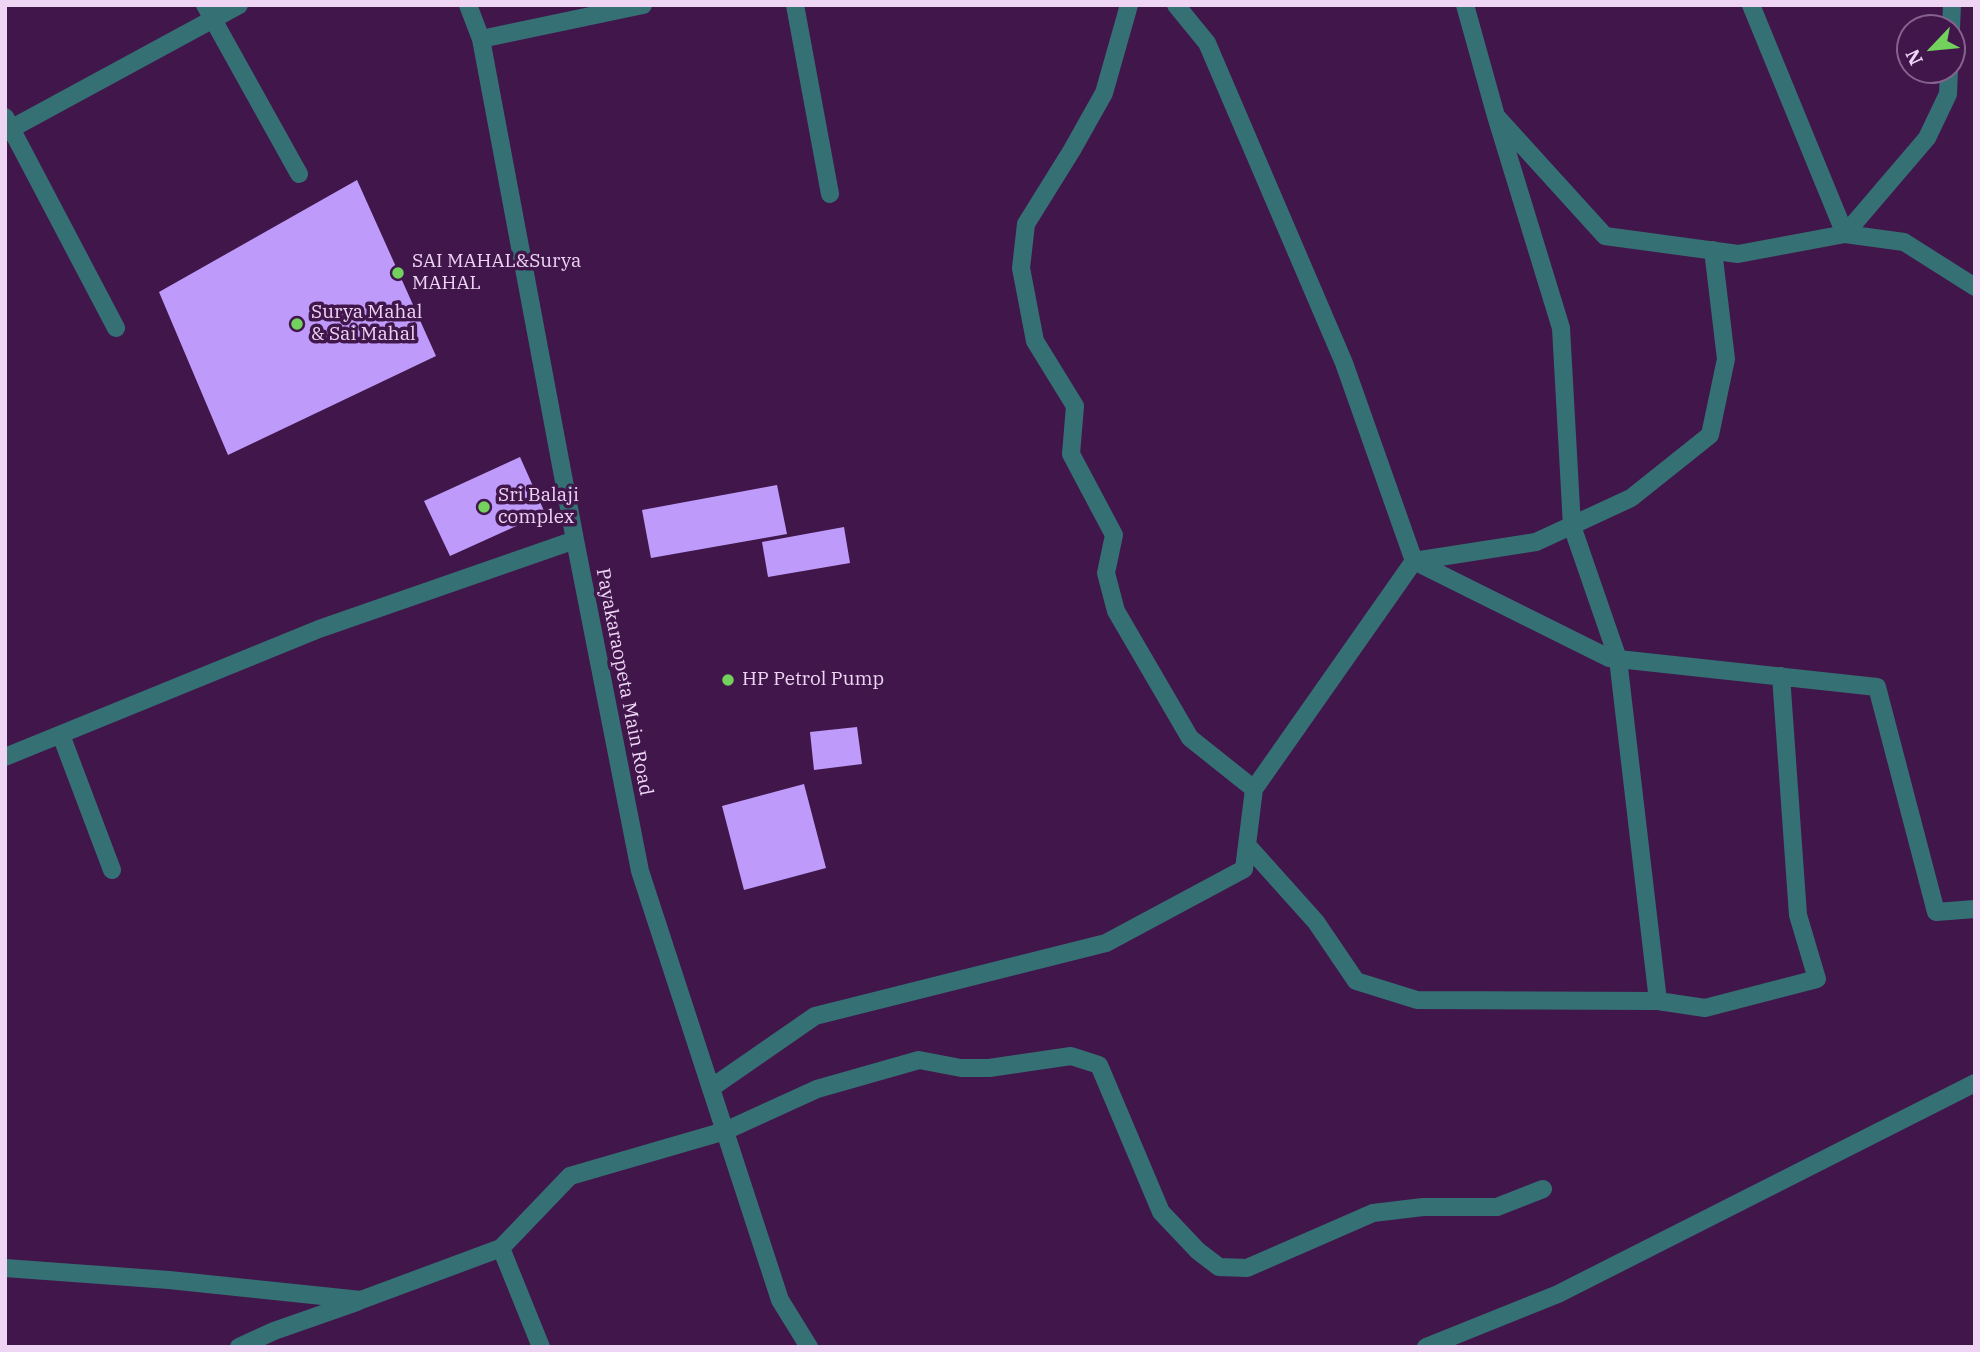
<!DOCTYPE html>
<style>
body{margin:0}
#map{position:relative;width:1980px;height:1352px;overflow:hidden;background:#41174b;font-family:"IBM Plex Serif",serif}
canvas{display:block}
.frame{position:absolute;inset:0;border:7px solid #eed5f4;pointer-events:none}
.north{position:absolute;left:1896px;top:14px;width:70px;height:70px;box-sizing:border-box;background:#41174b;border:2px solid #86638f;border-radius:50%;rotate:244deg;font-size:19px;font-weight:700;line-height:28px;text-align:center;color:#eed5f4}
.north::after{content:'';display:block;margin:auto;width:24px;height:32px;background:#73d25d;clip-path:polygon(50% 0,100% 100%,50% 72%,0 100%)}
</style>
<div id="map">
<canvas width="1980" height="1352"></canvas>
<div class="frame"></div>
<div class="north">N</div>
</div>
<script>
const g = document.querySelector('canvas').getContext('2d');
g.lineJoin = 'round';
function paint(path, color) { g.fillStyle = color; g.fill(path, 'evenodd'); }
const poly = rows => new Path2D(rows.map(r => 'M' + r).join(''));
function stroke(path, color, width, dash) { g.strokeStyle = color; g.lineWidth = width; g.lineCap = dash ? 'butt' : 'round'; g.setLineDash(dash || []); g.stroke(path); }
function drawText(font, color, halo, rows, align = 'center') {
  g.font = font + ' "IBM Plex Serif",serif'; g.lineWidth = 7; g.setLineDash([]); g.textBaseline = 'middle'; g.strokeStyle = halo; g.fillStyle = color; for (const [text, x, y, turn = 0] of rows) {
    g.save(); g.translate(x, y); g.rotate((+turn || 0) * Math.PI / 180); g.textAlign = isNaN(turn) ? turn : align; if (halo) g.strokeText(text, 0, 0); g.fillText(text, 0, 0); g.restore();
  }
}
paint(poly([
 [357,180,436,356,228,455,159,292],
 [520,457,545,513,450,556,424,501],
 [777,485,787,534,651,558,642,510],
 [844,527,850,563,768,577,762,542],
 [857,727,862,764,814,770,810,732],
 [804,784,826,868,744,890,722,806]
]), '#be9bfa');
stroke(poly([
 [205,5,299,174],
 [468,5,481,39,575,540,640,871,780,1300,809,1347],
 [795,5,830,194],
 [1129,5,1104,93,1072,150,1026,224,1021,268,1035,341,1075,406,1071,454,1114,535,1106,573,1116,611,1190,738,1254,789],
 [1176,5,1207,43,1344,363,1414,561,1536,542,1631,498,1710,435,1726,359,1713,250],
 [1465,5,1496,116,1605,236,1738,254,1845,234,1904,242,1975,287],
 [1751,5,1845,234],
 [1951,28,1952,5],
 [481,39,643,5],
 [1496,116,1561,328,1572,526,1618,659,1658,1001],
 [5,117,116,328],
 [5,132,239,5],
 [1845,234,1927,138,1948,94,1949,70],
 [61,735,112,870],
 [5,757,319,629,575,540],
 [1247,845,1316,922,1356,981,1417,1000,1658,1001,1705,1008,1817,979,1798,915,1781,676],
 [711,1088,815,1016,1106,943,1244,869,1254,789,1414,561,1609,658,1877,687,1936,912,1975,909],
 [501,1248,541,1347],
 [5,1268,169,1280,361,1300,501,1248,570,1176,725,1131,817,1089,919,1060,961,1068,989,1068,1071,1056,1099,1065,1161,1212,1198,1251,1219,1267,1247,1268,1373,1213,1423,1207,1497,1207,1543,1189],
 [239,1347,274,1331,357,1302],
 [1426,1347,1558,1294,1975,1083]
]), '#357174', 18);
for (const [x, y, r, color] of [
 [398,273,7,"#73d25d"],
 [297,324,7,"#73d25d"],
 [484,507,7,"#73d25d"],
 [728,680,7,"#73d25d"]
]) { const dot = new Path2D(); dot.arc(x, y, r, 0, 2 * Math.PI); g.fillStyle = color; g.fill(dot); stroke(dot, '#41174b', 2.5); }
drawText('19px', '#eed5f4', '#41174b', [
 ["SAI MAHAL&Surya",412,262],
 ["MAHAL",412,284],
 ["Surya Mahal",311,313],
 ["& Sai Mahal",311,335],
 ["Sri Balaji",498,496],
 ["complex",498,518],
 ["HP Petrol Pump",742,680]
], 'left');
drawText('19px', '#eed5f4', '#41174b', [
 ["Payakaraopeta Main Road",624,682,79]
]);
</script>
